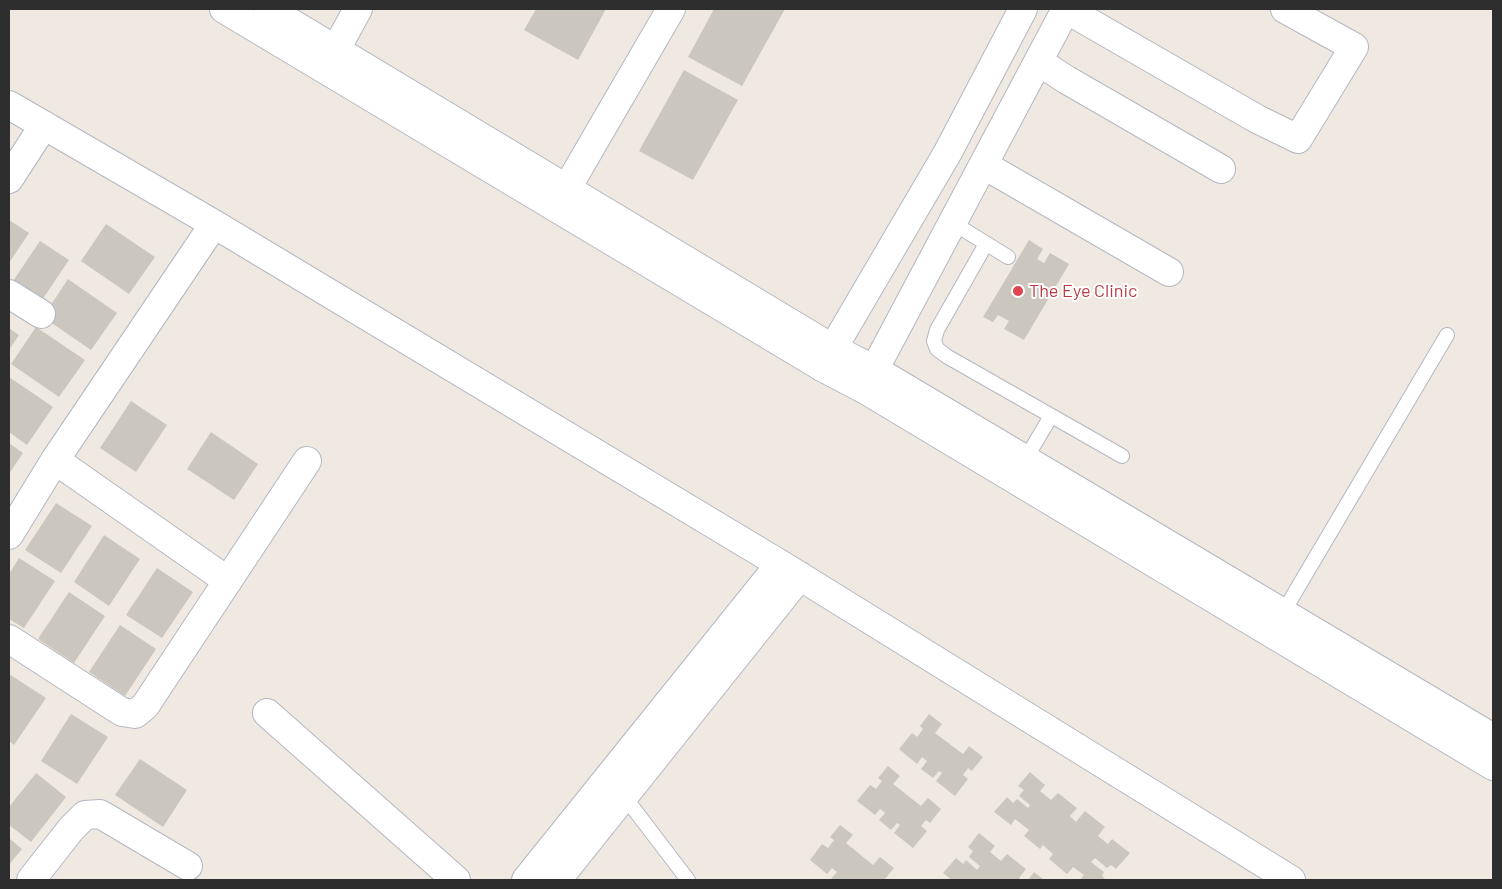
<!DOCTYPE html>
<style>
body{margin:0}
#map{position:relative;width:1502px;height:889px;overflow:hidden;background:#efe9e1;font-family:Barlow,sans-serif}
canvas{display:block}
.frame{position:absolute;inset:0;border:10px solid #2e2e2e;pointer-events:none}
</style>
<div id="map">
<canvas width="1502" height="889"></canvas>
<div class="frame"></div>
</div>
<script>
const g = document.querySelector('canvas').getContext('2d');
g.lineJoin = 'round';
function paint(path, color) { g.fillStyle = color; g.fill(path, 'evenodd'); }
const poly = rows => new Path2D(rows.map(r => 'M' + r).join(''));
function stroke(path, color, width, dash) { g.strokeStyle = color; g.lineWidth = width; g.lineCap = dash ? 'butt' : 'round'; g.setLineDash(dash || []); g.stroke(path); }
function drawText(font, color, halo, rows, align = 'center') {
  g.font = font + ' Barlow,sans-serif'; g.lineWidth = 4; g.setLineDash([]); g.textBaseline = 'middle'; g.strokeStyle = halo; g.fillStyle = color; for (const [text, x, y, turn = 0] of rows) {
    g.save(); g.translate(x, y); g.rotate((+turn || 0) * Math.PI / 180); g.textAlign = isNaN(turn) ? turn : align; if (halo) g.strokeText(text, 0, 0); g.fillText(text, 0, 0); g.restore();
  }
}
paint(poly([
 [536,9,606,9,578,60,524,30],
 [714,9,785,9,742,86,688,57],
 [684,70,738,100,693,180,639,151],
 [9,220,29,233,9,263],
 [106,224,155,257,129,294,81,261],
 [1029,240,1043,249,1037,259,1044,263,1050,253,1069,264,1024,340,1004,329,1009,321,998,315,993,322,983,317],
 [40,241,69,260,42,300,13,281],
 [68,279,117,313,91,350,43,317],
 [36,327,85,360,59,397,11,364],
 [9,328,19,335,9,350],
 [9,377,53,407,27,445,9,432],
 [131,401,167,425,136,472,100,448],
 [211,432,258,464,234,500,187,469],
 [9,443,23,453,9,474],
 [56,503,92,526,61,573,25,550],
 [104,535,140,559,109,606,74,582],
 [19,558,55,581,24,628,9,619,9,574],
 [157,568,193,592,162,638,126,615],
 [69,592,105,616,74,663,38,639],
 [120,625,156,649,125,696,89,672],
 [9,674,46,698,14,745,9,741],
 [71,714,108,737,77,784,41,761],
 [929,714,942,724,935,733,963,754,969,746,983,757,972,771,968,768,963,775,968,779,955,796,936,781,942,773,939,771,933,778,921,769,927,761,922,757,917,764,899,749,912,733,917,737,923,729,920,726],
 [140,759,187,790,163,827,115,795],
 [888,766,900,776,893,784,921,806,928,798,941,809,930,823,926,820,921,826,927,831,913,848,894,833,900,825,897,823,891,830,879,820,885,813,880,809,875,815,857,801,870,785,876,789,882,781,878,778],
 [1030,772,1045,785,1040,791,1051,800,1058,793,1077,808,1070,816,1076,822,1085,811,1105,827,1098,836,1108,844,1112,839,1130,853,1116,869,1111,865,1107,868,1095,858,1091,862,1104,872,1102,876,1106,880,1080,880,1084,875,1073,867,1067,874,1049,859,1053,854,1043,845,1040,849,1024,836,1029,830,1015,819,1011,825,994,812,1007,797,1013,803,1017,799,1028,808,1030,805,1019,796,1024,790,1018,786],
 [36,773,66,797,31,842,9,825,9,807],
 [840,825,853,835,846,843,873,865,880,857,894,868,884,880,878,879,877,880,832,880,831,879,837,872,832,868,827,874,810,860,822,844,828,848,834,840,830,837],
 [979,833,995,846,990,852,1001,861,1007,854,1026,869,1019,878,1022,880,952,880,943,873,956,858,963,864,966,860,977,870,980,866,969,857,973,851,968,847],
 [9,838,22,849,9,865],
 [1034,872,1044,880,1028,880]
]), '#cbc7bf');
const service = poly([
 [953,223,1008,257],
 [986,244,937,330,934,341,937,349,948,357,1122,456],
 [1025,460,1051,416],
 [1281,616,1447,335],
 [624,796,688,880]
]);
const minor = poly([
 [1066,9,1257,119,1298,139,1354,47,1285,9],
 [336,49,358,9],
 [1039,62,1067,80,1221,169],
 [9,105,214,224,780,564,1291,880],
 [984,165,1169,272],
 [9,179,44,125],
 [567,188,671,9],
 [9,294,41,314],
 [822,367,948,152,1023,9],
 [864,389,1066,9],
 [55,460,228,581],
 [9,535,55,460,214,224],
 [9,639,122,712,135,714,145,706,307,461],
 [267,713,456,880],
 [31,880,71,829,85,815,100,814,188,866],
 [526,880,780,564],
 [557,880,800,576]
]);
const secondary = poly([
 [224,9,822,367,864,389,1493,766],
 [268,9,832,348,875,370,1493,738]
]);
stroke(service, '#b4b7c1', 16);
stroke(minor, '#b4b7c1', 30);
stroke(secondary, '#b4b7c1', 30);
stroke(service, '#fff', 14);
stroke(minor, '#fff', 28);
stroke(secondary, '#fff', 28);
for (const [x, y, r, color] of [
 [1018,291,6,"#e0444e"]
]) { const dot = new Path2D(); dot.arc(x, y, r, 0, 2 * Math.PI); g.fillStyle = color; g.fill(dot); stroke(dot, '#fff', 2); }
drawText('18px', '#be3a42', '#fff', [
 ["The Eye Clinic",1029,291]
], 'left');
</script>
